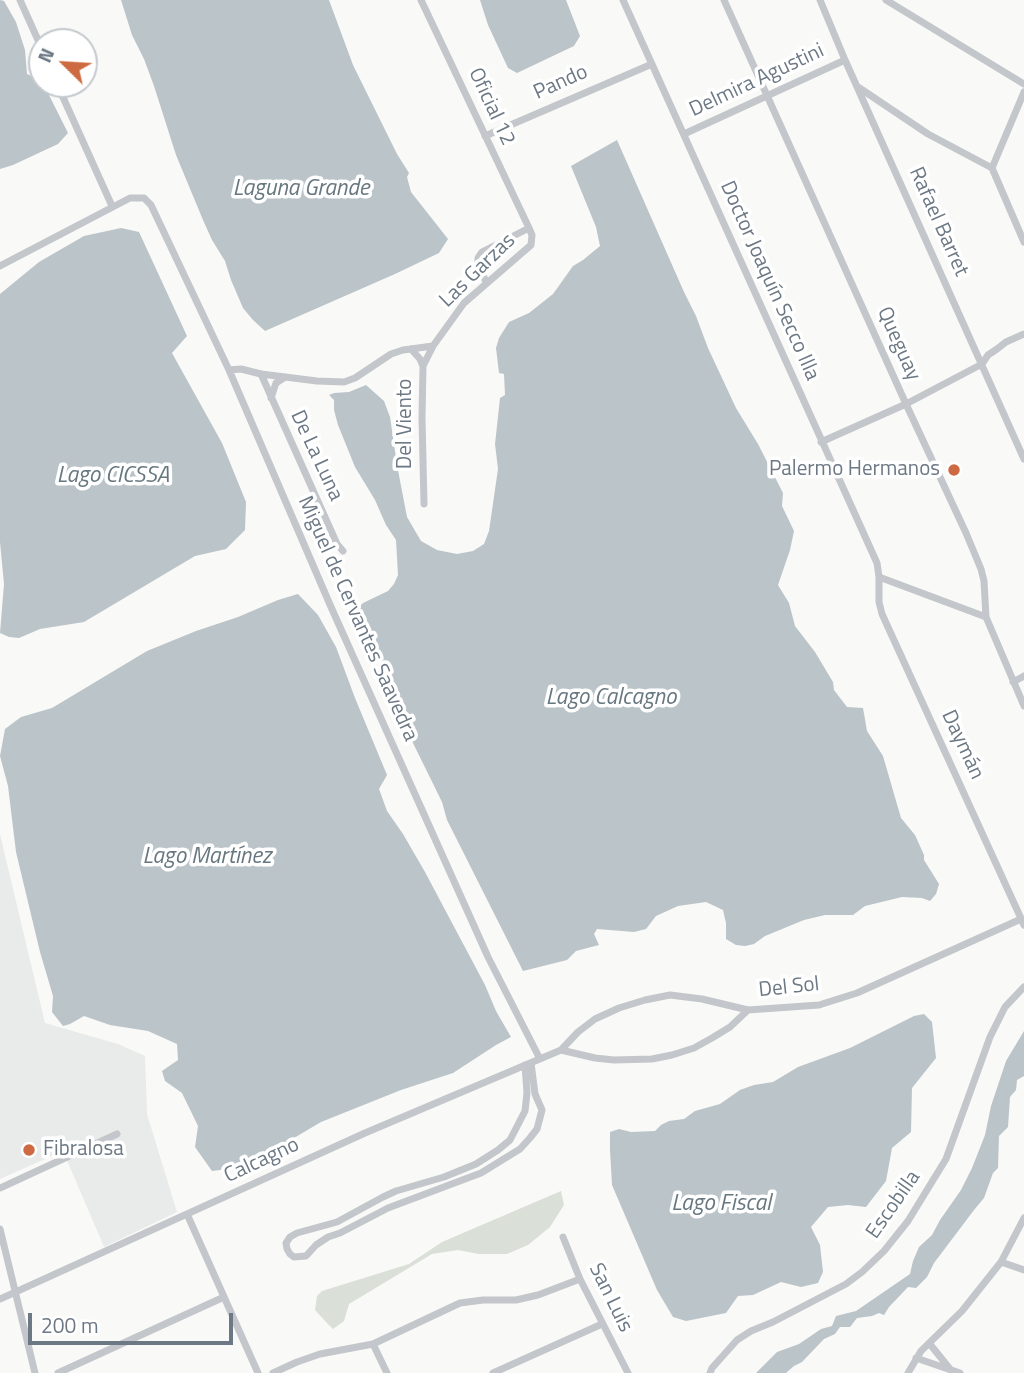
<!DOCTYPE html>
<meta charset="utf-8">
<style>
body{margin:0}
#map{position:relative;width:1024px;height:1373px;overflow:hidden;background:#f9f9f7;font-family:"Titillium Web",sans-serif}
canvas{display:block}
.north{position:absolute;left:28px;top:28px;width:70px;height:70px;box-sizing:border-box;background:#fff;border:2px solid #c4c9ce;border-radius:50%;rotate:294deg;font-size:19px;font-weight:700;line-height:28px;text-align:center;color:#6c7884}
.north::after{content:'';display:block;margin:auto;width:24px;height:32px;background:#ce6a41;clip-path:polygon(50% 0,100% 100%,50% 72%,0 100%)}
.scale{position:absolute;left:28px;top:1313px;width:205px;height:32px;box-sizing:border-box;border:4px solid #6c7884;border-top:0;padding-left:9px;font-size:21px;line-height:24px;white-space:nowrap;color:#6c7884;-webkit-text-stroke:5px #fff;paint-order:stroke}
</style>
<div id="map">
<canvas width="1024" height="1373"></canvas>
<div class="north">N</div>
<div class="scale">200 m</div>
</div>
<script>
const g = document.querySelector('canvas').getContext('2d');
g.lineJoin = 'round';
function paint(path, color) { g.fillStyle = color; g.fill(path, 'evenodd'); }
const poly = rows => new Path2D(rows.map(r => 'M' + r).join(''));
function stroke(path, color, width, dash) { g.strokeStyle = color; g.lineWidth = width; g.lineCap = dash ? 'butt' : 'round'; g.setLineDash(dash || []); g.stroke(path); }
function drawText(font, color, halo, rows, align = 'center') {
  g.font = font + ' "Titillium Web",sans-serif'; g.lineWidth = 7; g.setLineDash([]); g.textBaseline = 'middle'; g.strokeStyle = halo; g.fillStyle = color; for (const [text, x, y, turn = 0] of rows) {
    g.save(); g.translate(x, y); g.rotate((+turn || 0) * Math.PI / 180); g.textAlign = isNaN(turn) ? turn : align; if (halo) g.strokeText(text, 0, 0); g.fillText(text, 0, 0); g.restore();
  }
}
paint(poly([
 [0,834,45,1023,118,1044,145,1056,147,1114,177,1212,104,1247,63,1151,0,1179]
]), '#e9ebea');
paint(poly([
 [561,1191,564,1205,550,1227,528,1245,507,1254,479,1254,458,1250,432,1254,349,1304,344,1321,333,1329,327,1323,315,1310,317,1296,322,1291,409,1264,442,1242]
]), '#dadfd8');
paint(poly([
 [0,0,4,1,16,22,25,50,27,74,42,81,68,133,58,144,13,165,0,169],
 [121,0,329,0,353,65,397,154,409,173,407,177,411,192,448,239,439,253,395,274,265,331,253,320,243,308,231,280,225,261,212,240,203,220,176,155,154,86,144,59,132,35],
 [480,0,566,0,580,36,574,46,517,73,508,68,488,25],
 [617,140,684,292,696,316,708,348,736,408,758,444,783,493,782,506,794,531,790,550,778,585,789,603,795,626,815,652,833,682,834,690,847,707,863,708,867,731,883,756,901,818,915,835,924,855,924,860,939,884,936,894,930,901,922,898,902,897,865,906,853,915,825,915,804,920,765,936,754,944,745,946,736,945,726,939,726,923,723,910,706,902,678,906,656,916,646,929,634,932,597,929,594,934,599,945,576,951,567,960,523,971,447,820,442,802,413,743,390,682,363,622,355,611,363,603,388,591,394,584,398,575,396,540,386,525,375,500,355,467,338,425,334,410,334,400,329,395,334,393,349,392,366,385,384,401,390,417,397,465,407,517,421,541,437,550,457,554,473,551,484,544,489,531,498,469,495,444,500,398,505,395,504,374,499,373,496,348,499,338,509,322,529,313,553,294,573,266,583,260,600,246,596,227,571,166],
 [121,228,139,232,187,336,172,353,222,443,246,502,245,530,226,549,195,556,84,622,40,629,19,638,9,637,0,633,4,584,0,542,0,294,39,262,84,236],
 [298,594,318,615,336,647,355,698,387,775,379,789,387,811,403,834,425,872,485,985,496,1011,511,1037,496,1045,453,1073,401,1090,321,1122,245,1167,212,1171,195,1147,198,1126,182,1093,165,1081,162,1071,178,1060,177,1044,148,1031,110,1025,84,1016,70,1024,63,1026,52,1012,53,996,40,952,16,852,8,786,0,756,5,729,21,717,52,708,147,651,196,631,238,617,278,600],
 [924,1014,932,1022,936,1058,912,1088,911,1132,892,1148,886,1181,866,1207,848,1205,828,1207,811,1227,820,1245,823,1272,818,1283,801,1287,781,1282,753,1295,738,1296,726,1313,686,1321,673,1317,657,1290,612,1185,610,1150,610,1132,619,1129,631,1132,655,1131,661,1125,669,1121,684,1119,695,1111,720,1104,740,1090,754,1085,773,1082,798,1067,850,1048,914,1016],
 [1024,1031,1024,1076,1017,1080,1016,1090,1010,1097,1008,1127,999,1136,998,1168,993,1173,984,1198,974,1210,934,1263,927,1277,916,1288,908,1287,889,1307,884,1315,879,1313,872,1316,857,1318,850,1327,840,1327,835,1334,824,1339,802,1362,794,1366,786,1373,756,1373,777,1352,799,1344,821,1329,832,1326,836,1316,856,1311,910,1274,913,1261,919,1247,932,1235,940,1220,961,1190,972,1168,985,1135,991,1106,1006,1061]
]), '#bbc4c8');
stroke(poly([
 [20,0,42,49],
 [623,0,877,563,879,577,879,602,882,614,1024,925],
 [724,0,906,404,966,533,981,569,984,581,986,617,1024,706],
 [820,0,845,60,1024,459],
 [886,0,1024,84],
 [57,84,112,206],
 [858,87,928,134,992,168,1024,242],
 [684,134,845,60],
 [485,136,652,64],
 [992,168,1024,92],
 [0,266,130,198,144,198,151,205,229,370,331,607,488,957,540,1059],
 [486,282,478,264,478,258,482,252,529,228],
 [411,349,420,359,423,366,422,418,424,504],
 [423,366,433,346],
 [229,370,241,369,261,374,317,381,344,382,355,378,391,354,403,350,433,346,464,303,531,245,532,235,529,228,421,0],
 [261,374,337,544,343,551],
 [271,398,276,383,285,377],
 [821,442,906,404,982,364,988,355,997,349,1006,342,1024,334],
 [879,577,986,617],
 [1013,682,1024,676],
 [561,1050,595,1058,614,1060,652,1059,672,1055,694,1048,712,1038,730,1027,748,1010],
 [525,1065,527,1093,525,1111,510,1140,498,1150,476,1164,444,1177,396,1191,383,1197,337,1222,297,1233,290,1237,286,1243,287,1249,290,1254,294,1257,306,1256,316,1245,328,1237,340,1233,388,1208,481,1173,520,1149,530,1138,537,1129,542,1110,535,1094,531,1063],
 [0,1188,117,1134],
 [187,1214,258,1373],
 [0,1229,35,1373],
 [563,1237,580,1279,628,1373],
 [1001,1262,1024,1270],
 [0,1299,365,1133,561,1050,578,1032,595,1019,619,1008,645,1000,670,995,702,999,748,1010,819,1005,857,993,1021,919],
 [929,1343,950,1369],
 [373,1344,387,1373],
 [916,1358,960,1373],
 [58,1373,224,1297],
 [273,1373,297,1362,320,1354,373,1344,460,1303,483,1300,516,1300,538,1295,580,1279],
 [493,1373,602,1324],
 [710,1373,712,1368,737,1340,751,1331,773,1322,846,1284,862,1272,884,1251,908,1221,946,1159,990,1037,1005,1007,1024,987],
 [908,1373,921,1351,962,1311,1001,1262,1024,1218]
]), '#c3c6ca', 7);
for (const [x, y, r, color] of [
 [954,470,7,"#ce6a41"],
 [29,1150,7,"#ce6a41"]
]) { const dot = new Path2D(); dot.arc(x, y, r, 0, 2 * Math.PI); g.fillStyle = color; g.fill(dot); stroke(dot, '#fff', 2.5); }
drawText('21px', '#6c7884', '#fff', [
 ["Delmira Agustini",757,81,-25],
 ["Pando",561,83,-24],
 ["Oficial 12",491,107,65],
 ["Rafael Barret",938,222,66],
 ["Las Garzas",478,271,-44],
 ["Doctor Joaquín Secco Illa",769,281,66],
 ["Queguay",898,344,66],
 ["Del Viento",406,424,-90],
 ["De La Luna",316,456,65],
 ["Miguel de Cervantes Saavedra",357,619,66],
 ["Daymán",962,745,65],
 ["Del Sol",789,988,-6],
 ["Calcagno",262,1161,-25],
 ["Escobilla",894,1205,-55],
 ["San Luis",610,1298,64]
]);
drawText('21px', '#6c7884', '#fff', [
 ["Palermo Hermanos",940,470],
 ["Fibralosa",43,1150,"left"]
], 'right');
drawText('italic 23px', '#67777f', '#fff', [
 ["Laguna Grande",301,189],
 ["Lago CICSSA",113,476],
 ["Lago Calcagno",611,698],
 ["Lago Martínez",207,857],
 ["Lago Fiscal",721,1204]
]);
</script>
